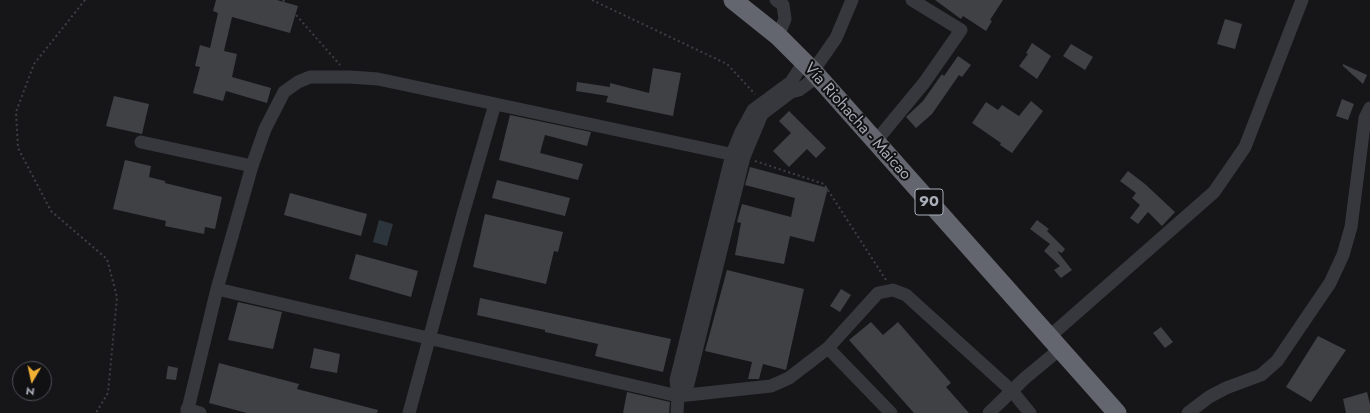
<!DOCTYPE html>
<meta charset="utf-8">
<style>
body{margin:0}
#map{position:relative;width:1370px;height:413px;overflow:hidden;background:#161618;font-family:Jost,sans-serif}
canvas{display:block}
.north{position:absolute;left:12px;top:361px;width:40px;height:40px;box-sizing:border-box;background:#111113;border:1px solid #4d4f55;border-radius:50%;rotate:189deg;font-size:11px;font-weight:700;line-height:16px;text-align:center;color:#a8adb8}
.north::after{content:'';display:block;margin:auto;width:14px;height:18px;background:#f2b134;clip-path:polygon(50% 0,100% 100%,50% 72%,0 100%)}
</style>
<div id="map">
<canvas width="1370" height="413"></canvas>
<div class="north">N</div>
</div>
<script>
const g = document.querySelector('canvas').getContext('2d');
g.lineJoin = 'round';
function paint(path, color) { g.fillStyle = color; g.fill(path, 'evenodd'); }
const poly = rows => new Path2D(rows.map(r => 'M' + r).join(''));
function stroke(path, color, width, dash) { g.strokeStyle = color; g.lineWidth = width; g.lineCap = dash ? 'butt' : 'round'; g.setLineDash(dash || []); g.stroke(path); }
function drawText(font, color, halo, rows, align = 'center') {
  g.font = font + ' Jost,sans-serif'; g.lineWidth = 4; g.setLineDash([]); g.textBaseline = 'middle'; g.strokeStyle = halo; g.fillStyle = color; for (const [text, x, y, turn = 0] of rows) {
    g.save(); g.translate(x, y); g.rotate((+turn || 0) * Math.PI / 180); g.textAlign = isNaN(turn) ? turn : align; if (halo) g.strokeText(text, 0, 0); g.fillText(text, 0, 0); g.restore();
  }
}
paint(poly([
 [379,220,393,224,387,246,373,242]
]), '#2c353c');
paint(poly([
 [216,0,277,0,298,6,290,33,232,17,224,51,237,54,232,77,271,88,267,103,226,91,223,101,193,93,200,67,195,66,200,45,210,48,218,13,213,11],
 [935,0,1003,0,990,20,992,21,986,31,963,16,961,19],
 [1225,19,1242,24,1235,49,1217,44],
 [1032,43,1051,56,1037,79,1019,66,1028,54,1026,53],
 [1071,44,1093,57,1085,70,1063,56],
 [958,56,971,65,962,77,959,75,932,114,916,128,906,117,923,101,942,74,944,76],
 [1343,64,1367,75,1363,84,1343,66],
 [653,68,681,73,673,116,606,102,608,96,576,91,577,82,610,87,610,83,649,93],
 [114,96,149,104,142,134,106,126],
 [1342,99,1354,104,1348,120,1336,116],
 [1031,101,1043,111,1012,153,1000,145,1001,143,972,123,986,102,998,110,1002,105,1019,116],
 [789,111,826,148,816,158,807,149,789,167,773,151,791,133,779,121],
 [510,115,591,132,587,146,545,135,540,153,583,164,578,180,499,160],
 [125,160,151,166,149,177,165,181,165,183,222,197,215,229,205,227,204,234,165,226,166,221,113,209],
 [750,167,828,188,814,242,790,236,784,264,735,255,741,223,737,222,742,204,791,217,795,198,745,185],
 [1128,171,1145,184,1175,212,1162,226,1148,212,1138,224,1130,218,1140,205,1132,198,1136,193,1120,181],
 [497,180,570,198,565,216,492,198],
 [290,193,367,214,361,236,284,215],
 [485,214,563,232,558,252,554,251,546,284,473,267],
 [1037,220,1049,229,1047,231,1065,249,1062,253,1057,251,1072,270,1061,278,1054,270,1060,266,1044,251,1050,244,1030,229],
 [356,254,418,271,411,297,349,279],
 [727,270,804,289,786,370,763,364,759,379,748,379,752,362,705,351],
 [841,289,851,295,840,312,830,306],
 [480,298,671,339,663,372,595,356,598,344,545,332,545,330,477,315],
 [238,302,282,312,273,349,228,340],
 [871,322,883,335,898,322,951,383,946,387,969,413,914,413,849,340],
 [1161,327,1173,342,1165,348,1153,333],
 [1318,336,1346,350,1311,402,1286,387],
 [314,348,340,354,337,373,310,368],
 [219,363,299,384,297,389,378,410,377,413,247,413,209,403],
 [168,366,178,368,176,380,166,379],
 [627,392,670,402,669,413,623,413],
 [1367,392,1370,404,1370,413,1346,413,1343,399]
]), '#404145');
stroke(poly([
 [85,0,34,64,16,112,18,148,51,211,107,259,117,297,108,393,96,413],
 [283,0,340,65],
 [592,0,727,64,755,94],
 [755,161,824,184,886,280]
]), '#3d3f44', 2, [2, 3]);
stroke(poly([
 [776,0,783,5,785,19,778,36],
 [813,71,836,38,852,0],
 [876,141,924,83,961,30,912,0],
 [141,142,252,166],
 [217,289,678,396,771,386,789,378,828,348,878,293,893,290,906,295,1012,391,1030,413],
 [1049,337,1214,192,1245,147,1302,0],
 [828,348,891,413],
 [678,396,688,384,744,157,762,114,791,92,799,90,818,76],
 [187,409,200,413],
 [187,413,217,289,252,166,265,129,284,92,298,82,310,77,350,77,378,79,744,157],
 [409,413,463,214,495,104],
 [677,413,678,396,676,380,732,154,741,132,753,110,791,82,804,62],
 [989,413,1025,378,1060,349],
 [1188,413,1209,397,1226,388,1261,375,1277,361,1330,283,1343,255,1351,227,1365,118,1370,108]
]), '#37383d', 13);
stroke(poly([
 [733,0,778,36,813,71,1117,413]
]), '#63666e', 19);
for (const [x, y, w] of [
 [929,202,28]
]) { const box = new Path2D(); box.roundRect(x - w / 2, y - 13, w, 26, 3); g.fillStyle = '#111113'; g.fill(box); stroke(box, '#a8adb8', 1); }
drawText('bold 15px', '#a8adb8', null, [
 ["90",929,202]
]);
drawText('16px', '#a8adb8', '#111113', [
 ["Vía Riohacha - Maicao",857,122,48]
]);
</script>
